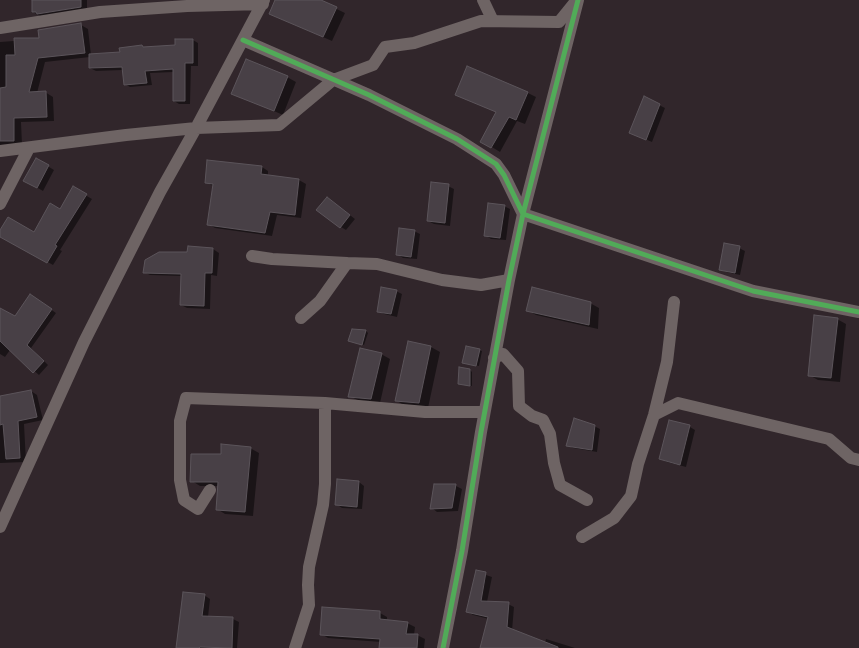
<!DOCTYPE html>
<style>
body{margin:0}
canvas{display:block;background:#31262b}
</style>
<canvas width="859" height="648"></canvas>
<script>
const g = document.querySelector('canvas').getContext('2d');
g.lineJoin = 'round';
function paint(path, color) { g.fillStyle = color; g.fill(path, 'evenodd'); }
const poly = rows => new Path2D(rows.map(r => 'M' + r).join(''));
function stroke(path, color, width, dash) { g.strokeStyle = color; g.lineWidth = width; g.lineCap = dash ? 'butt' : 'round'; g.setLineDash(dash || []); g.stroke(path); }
paint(poly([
 [33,0,87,0,87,10,40,16,33,12],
 [276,0,318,0,345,13,332,41,279,18],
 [81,25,88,29,91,55,121,54,142,46,145,48,176,47,193,40,198,43,198,66,191,66,190,104,179,104,174,101,174,72,150,73,152,85,130,87,125,84,123,70,96,71,90,68,90,57,45,62,37,93,45,92,53,97,54,121,21,122,22,144,0,145,0,42,40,39],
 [287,77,296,82,283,115,233,93],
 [528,93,536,97,525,124,517,121,500,152,482,141,498,112],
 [645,98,665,108,652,142,631,133],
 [36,159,54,170,43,191,24,180],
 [262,167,268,171,268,176,299,180,306,184,301,218,277,215,272,236,215,228,208,224,213,186,206,182],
 [448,186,454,189,450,226,434,224,428,221],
 [73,188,92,199,60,250,62,251,53,265,0,235,0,232,34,234,60,210],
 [333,202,355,219,346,230,341,227],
 [504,206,510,209,506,240,491,239,485,235],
 [414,231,420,234,417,259,403,258,397,254],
 [189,248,213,249,219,253,217,276,211,275,210,309,187,308,181,305,182,276,150,275,144,272,188,254],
 [739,248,745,251,740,275,726,272,720,269],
 [396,291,402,294,397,317,384,314,378,311],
 [36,299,56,313,31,348,48,365,39,375,10,350,5,357,0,354,0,317,15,318],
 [590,303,599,308,598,329,536,315,527,310],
 [837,319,846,324,840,382,818,380,809,375],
 [366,331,368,333,364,345,352,341],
 [431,347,440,352,428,408,405,406,397,401],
 [479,350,482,351,479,366,466,364],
 [381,354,390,359,380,403,359,401,350,396],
 [470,370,472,372,472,386,462,384],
 [31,391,37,395,43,420,24,424,26,462,0,463,0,398],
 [594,426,600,429,597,452,573,448,567,445],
 [690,427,695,430,686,467,667,462,661,459],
 [250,448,259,453,253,516,225,514,217,509,219,486,200,486,192,481,222,455],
 [359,482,364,486,362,509,342,508,336,504],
 [435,486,456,486,462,489,458,511,437,512,432,508],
 [477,572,492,577,487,602,508,604,514,607,512,631,545,643,546,639,575,648,482,648,489,619,473,615,468,612],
 [204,595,210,599,208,617,233,619,239,622,237,648,178,648],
 [380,613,387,617,387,621,407,623,415,627,414,635,417,635,425,639,424,648,380,648,381,642,328,638,321,634]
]), '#0007');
const building = poly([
 [32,0,81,0,81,7,37,14,36,12,32,12,32,0],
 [275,0,321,0,337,7,323,37,269,14,275,0],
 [81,23,85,53,38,58,29,92,46,91,47,117,14,118,14,141,0,141,0,88,6,87,6,55,15,55,14,38,39,38,38,30,81,23],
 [175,39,193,39,193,63,185,63,185,101,173,101,173,69,145,71,147,83,124,85,122,67,89,68,89,54,120,52,119,48,142,45,143,47,175,45,175,39],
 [246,59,288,76,274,111,231,94,246,59],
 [467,66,528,92,516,120,509,117,491,148,480,142,496,112,455,95,467,66],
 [644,96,660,104,646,140,629,133,644,96],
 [36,158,49,165,37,188,23,181,36,158],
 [207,160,262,166,261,174,299,179,295,215,270,212,265,233,207,225,213,184,205,183,207,160],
 [431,182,449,184,445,223,427,221,431,182],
 [73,186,87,194,55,245,57,246,47,263,0,237,0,230,8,217,34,232,50,203,60,209,73,186],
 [327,197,350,215,340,228,316,210,327,197],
 [488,203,505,205,500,238,484,236,488,203],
 [399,228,415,230,411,257,396,255,399,228],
 [724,243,740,246,735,273,719,270,724,243],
 [188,246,213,248,212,273,205,273,204,306,180,305,181,274,143,273,145,260,159,252,187,252,188,246],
 [381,287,397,290,391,314,377,312,381,287],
 [532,287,591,302,589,325,526,311,532,287],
 [30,294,52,309,27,345,44,361,33,373,0,341,0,308,15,316,30,294],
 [814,315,838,318,831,378,808,376,814,315],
 [352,329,366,330,362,345,348,341,352,329],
 [408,341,431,346,419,403,395,401,408,341],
 [466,346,480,349,476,366,462,363,466,346],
 [360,348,382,353,371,399,348,397,360,348],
 [459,367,470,369,470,386,458,384,459,367],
 [31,390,37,417,18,421,20,458,6,459,3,424,0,425,0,396,31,390],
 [574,418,595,425,592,450,566,446,574,418],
 [669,420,690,425,680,465,659,459,669,420],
 [221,444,251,447,245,512,216,510,218,482,190,482,191,454,221,454,221,444],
 [337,479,359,481,357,507,335,505,337,479],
 [434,484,456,484,452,508,430,509,434,484],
 [476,570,486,572,481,601,509,602,507,627,558,647,558,648,480,648,488,617,466,612,476,570],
 [183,592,205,594,202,616,233,617,232,648,200,647,199,648,176,648,183,592],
 [322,607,380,611,380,619,408,622,406,634,418,634,417,648,379,648,380,639,320,635,322,607]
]);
paint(building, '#484046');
stroke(building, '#5b545a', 1);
stroke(poly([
 [483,0,493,21],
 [0,28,100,12,187,6,263,4],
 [243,40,369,95,457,139,496,164,504,175,523,214,753,291,859,312],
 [0,151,126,135,196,128,279,125,333,80,373,65,385,47,414,43,481,21,559,22,576,1],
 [0,204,29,148],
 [252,256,272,259,347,263],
 [301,318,320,301,347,263,377,264,442,280,481,285,509,280],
 [494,358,503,354,518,371,519,406,532,416,543,420,550,434,554,463,560,485,587,500],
 [654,415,678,403,829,439,851,458,859,460],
 [210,490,198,509,184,500,180,480,180,421,186,398,325,403,425,412,484,412],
 [0,527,84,342,160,192,196,128,264,0],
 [582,537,614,518,631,496,638,464,654,415,667,362,674,302],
 [295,648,309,605,308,585,309,567,323,505,325,484,325,403],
 [443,648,462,551,481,432,509,280,523,214,578,0]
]), '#6e6464', 12);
stroke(poly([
 [243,40,369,95,457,139,496,164,504,175,523,214,753,291,859,312],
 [443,648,462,551,481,432,509,280,523,214,578,0]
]), '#51ab58', 5);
</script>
